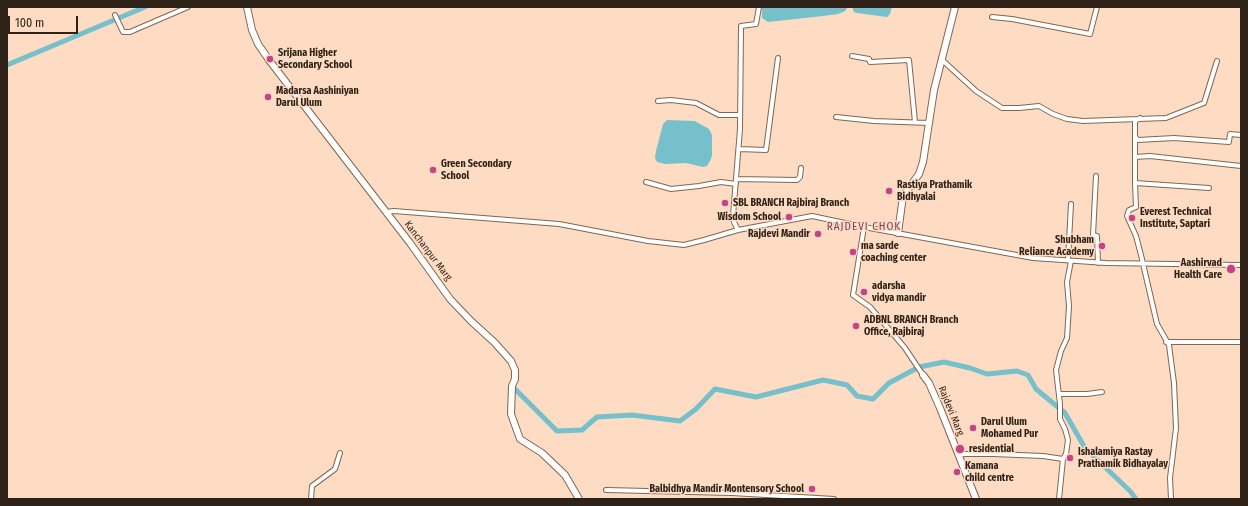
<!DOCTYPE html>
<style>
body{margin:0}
#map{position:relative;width:1248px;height:506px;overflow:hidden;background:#fddcc3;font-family:"Fira Sans Condensed",sans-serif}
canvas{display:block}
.frame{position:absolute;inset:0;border:8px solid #2d2118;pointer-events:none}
.scale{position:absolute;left:8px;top:16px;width:70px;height:18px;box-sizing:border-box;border:2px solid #2d2118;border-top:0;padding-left:5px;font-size:12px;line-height:14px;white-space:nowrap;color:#2d2118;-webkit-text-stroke:3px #fddcc3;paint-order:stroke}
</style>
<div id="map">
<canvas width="1248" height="506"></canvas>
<div class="frame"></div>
<div class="scale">100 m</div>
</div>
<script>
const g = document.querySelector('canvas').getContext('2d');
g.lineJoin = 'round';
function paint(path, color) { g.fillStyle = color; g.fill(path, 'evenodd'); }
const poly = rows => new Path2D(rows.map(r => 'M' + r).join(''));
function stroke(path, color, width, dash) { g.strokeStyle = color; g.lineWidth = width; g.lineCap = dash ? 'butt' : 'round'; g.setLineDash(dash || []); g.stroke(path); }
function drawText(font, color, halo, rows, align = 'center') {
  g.font = font + ' "Fira Sans Condensed",sans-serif'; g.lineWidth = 3; g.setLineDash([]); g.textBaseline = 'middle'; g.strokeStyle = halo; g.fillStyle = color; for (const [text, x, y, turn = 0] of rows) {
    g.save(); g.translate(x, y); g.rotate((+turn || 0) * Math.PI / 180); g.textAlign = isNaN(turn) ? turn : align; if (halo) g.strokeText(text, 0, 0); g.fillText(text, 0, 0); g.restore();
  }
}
paint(poly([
 [762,7,848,7,845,11,838,14,823,16,768,22,762,18],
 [852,7,892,7,890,14,887,17,857,13,854,12],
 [667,120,695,121,709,129,712,135,712,155,711,159,707,166,703,167,686,163,665,164,657,162,655,158,656,151,663,124]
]), '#75c0ca');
stroke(poly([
 [7,65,145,7],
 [512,386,557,431,582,430,597,417,632,415,680,421,696,409,715,389,756,397,823,380,847,385,857,396,873,399,889,383,919,367,944,362,970,368,987,374,1017,371,1028,375,1036,389,1065,413,1085,448,1130,491,1136,499]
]), '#75c0ca', 5);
const street = poly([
 [115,15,123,32,130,32,188,7],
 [992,17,1012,19,1090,34,1097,7],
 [852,56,869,59,870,62,909,60,915,122],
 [941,59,976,91,1002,108,1019,108,1039,106,1053,114,1067,119,1083,121,1166,118,1204,103,1217,61],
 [658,101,671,100,696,103,719,115,739,115],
 [836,117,874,121,929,123],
 [1140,118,1135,121,1135,183,1136,207,1129,210,1127,216,1136,236,1141,255,1157,324,1169,345,1174,383,1176,428,1170,478,1171,499],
 [1135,137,1138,140,1174,138,1229,142,1230,134,1241,135],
 [739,149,766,150,778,58],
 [1135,157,1150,156,1241,166],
 [1096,176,1093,235,1097,236,1098,263],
 [737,179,797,180,800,177,801,168],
 [646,182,671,189,699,186,721,182,736,184],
 [1135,183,1209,188],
 [386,212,394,211,559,224,648,241,684,245,704,240,738,230,812,216,864,227,1033,258,1106,263,1241,265],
 [864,227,853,295,870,307,905,348,923,375],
 [738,230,734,222,733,216,740,129,741,27,741,26,756,24,759,7],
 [1068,260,1071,204],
 [1166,342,1241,342],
 [1059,394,1087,394,1102,392],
 [959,455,964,454,993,454,1043,456,1063,459,1059,499],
 [1063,459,1066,454,1068,440,1065,429,1060,419,1060,404,1056,370,1061,351,1067,338,1069,306,1067,282,1071,261],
 [606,490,732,493,834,499],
 [311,499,312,486,335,469,340,453]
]);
const secondary = poly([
 [247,7,252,30,258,44,269,60,410,243,450,299,471,321,495,343,511,361,515,370,515,379,512,386,511,414,520,439,542,453,565,475,579,499],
 [898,233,903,196,919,174,923,162,934,90,955,7],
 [923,375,929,383,940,408,976,499]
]);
stroke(street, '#826650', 6);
stroke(secondary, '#826650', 8);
stroke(street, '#fff', 4);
stroke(secondary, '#fff', 6);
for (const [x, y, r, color] of [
 [270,59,4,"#c64389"],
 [268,97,4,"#c64389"],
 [433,170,4,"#c64389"],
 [889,191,4,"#c64389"],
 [725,203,4,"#c64389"],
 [789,217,4,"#c64389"],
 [1132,218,4,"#c64389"],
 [818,234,4,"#c64389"],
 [1102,246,4,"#c64389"],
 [853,252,4,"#c64389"],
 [1231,269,5,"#c64389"],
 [864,292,4,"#c64389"],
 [856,326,4,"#c64389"],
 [973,428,4,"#c64389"],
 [960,449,5,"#c64389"],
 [1070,458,4,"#c64389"],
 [957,472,4,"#c64389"],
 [812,489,4,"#c64389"]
]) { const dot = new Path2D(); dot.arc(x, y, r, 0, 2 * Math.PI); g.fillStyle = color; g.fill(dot); stroke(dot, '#fddcc3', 1.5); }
drawText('bold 10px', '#2d2118', '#fddcc3', [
 ["Srijana Higher",278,53],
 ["Secondary School",278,65],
 ["Madarsa Aashiniyan",276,91],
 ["Darul Ulum",276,103],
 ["Green Secondary",441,164],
 ["School",441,176],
 ["Rastiya Prathamik",897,185],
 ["Bidhyalai",897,197],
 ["SBL BRANCH Rajbiraj Branch",733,203],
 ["Everest Technical",1140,212],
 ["Institute, Saptari",1140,224],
 ["Wisdom School",781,217,"right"],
 ["Rajdevi Mandir",810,234,"right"],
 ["Shubham",1094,240,"right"],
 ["Reliance Academy",1094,252,"right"],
 ["ma sarde",861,246],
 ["coaching center",861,258],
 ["Aashirvad",1222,263,"right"],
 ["Health Care",1222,275,"right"],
 ["adarsha",872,286],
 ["vidya mandir",872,298],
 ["ADBNL BRANCH Branch",864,320],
 ["Office, Rajbiraj",864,332],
 ["Darul Ulum",981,422],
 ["Mohamed Pur",981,434],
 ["residential",969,449],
 ["Ishalamiya Rastay",1078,452],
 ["Prathamik Bidhayalay",1078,464],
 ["Kamana",965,466],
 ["child centre",965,478],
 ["Balbidhya Mandir Montensory School",804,489,"right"]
], 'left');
drawText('10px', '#2d2118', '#fddcc3', [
 ["Kanchanpur Marg",428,251,53],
 ["Rajdevi Marg",951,411,68]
]);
g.letterSpacing = '1px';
drawText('11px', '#7f3d5e', '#fddcc3', [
 ["RAJDEVI CHOK",864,227]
]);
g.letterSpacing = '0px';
</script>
